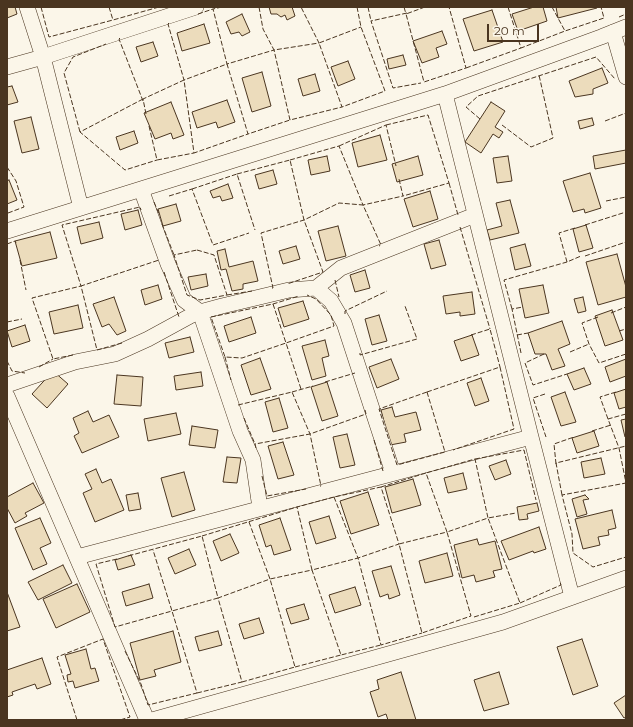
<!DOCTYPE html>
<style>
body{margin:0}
#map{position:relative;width:633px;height:727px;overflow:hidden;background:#fbf6e9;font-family:Montserrat,sans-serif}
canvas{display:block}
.frame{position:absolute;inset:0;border:8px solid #4a3520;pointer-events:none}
.scale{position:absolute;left:487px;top:24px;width:52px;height:18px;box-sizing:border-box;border:2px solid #4a3520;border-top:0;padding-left:5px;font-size:12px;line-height:14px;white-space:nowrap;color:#4a3520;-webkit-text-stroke:3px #fbf6e9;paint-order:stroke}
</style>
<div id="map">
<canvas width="633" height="727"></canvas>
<div class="frame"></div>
<div class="scale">20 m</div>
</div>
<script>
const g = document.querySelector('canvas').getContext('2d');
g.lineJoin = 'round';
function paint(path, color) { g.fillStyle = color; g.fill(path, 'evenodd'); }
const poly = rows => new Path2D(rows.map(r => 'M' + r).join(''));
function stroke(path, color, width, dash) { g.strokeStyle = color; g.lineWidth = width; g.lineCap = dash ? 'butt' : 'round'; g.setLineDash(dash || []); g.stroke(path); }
const building = poly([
 [7,7,15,7,17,14,7,18,7,7],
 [269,7,292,7,295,16,287,20,285,15,281,17,277,14,271,14,269,7],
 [534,7,543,7,547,21,518,31,512,14,534,7],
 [556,7,597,7,597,8,558,18,556,7],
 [492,10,503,42,474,51,463,19,492,10],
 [242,14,250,32,242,36,239,32,231,34,226,22,242,14],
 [204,24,210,43,182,51,177,33,204,24],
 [442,31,447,44,436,48,439,57,422,63,413,41,442,31],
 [153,42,158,56,141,62,136,47,153,42],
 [403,55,406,65,389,69,387,59,403,55],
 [348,61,355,79,338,86,331,67,348,61],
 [602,68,608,83,593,89,593,94,575,97,569,81,602,68],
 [262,72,271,106,252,112,242,78,262,72],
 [315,74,320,91,303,96,298,79,315,74],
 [12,86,18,102,7,105,7,87,12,86],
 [227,100,235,122,218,128,216,122,197,128,192,112,227,100],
 [171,102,184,135,173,139,171,133,155,139,144,113,171,102],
 [491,102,505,111,495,127,503,132,499,138,493,134,481,153,465,142,491,102],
 [31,117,39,149,22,153,14,121,31,117],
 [592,118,594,125,580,129,578,121,592,118],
 [134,131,138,143,120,150,116,137,134,131],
 [380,135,387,160,358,167,352,143,380,135],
 [626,150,626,163,595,169,593,156,626,150],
 [327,156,330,171,311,175,308,160,327,156],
 [418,156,423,175,397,182,392,164,418,156],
 [508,156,512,181,497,183,493,158,508,156],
 [273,170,277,184,259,189,255,175,273,170],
 [590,173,601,208,585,213,584,209,573,212,563,181,590,173],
 [9,180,17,200,7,204,7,181,9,180],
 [228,184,233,198,222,201,220,196,213,198,210,191,228,184],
 [430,191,438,219,413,227,404,199,430,191],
 [510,200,519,233,490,240,487,230,502,226,496,203,510,200],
 [176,204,181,221,163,226,158,209,176,204],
 [138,210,142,225,125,230,121,214,138,210],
 [99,222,103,238,81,244,77,227,99,222],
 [586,225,593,248,579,252,573,229,586,225],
 [338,226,346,256,326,261,318,231,338,226],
 [50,232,57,258,22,266,15,241,50,232],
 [439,240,446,265,431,269,424,244,439,240],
 [525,244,531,266,515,270,510,248,525,244],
 [296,246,300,259,283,264,279,251,296,246],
 [225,249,229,267,253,261,258,281,243,284,243,289,232,291,226,269,221,270,217,251,225,249],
 [617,254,626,287,626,297,598,305,586,262,617,254],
 [365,270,370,288,355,292,350,275,365,270],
 [206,274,208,286,191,290,188,277,206,274],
 [158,285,162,299,145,305,141,290,158,285],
 [543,285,549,313,525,318,519,289,543,285],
 [472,292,475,314,460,316,460,312,446,314,443,296,472,292],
 [114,297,126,331,117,335,109,324,102,327,93,304,114,297],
 [583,297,586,311,578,313,574,299,583,297],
 [303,301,309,319,284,327,278,308,303,301],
 [78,305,83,328,54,334,49,312,78,305],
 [612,310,623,340,605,346,595,316,612,310],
 [379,315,387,341,372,345,365,319,379,315],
 [251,317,256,333,229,342,224,326,251,317],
 [562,321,570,344,558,349,565,366,552,370,546,354,535,354,528,333,562,321],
 [25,325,30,341,12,347,7,331,25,325],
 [472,335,479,355,461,361,454,341,472,335],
 [190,337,194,352,169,358,165,343,190,337],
 [325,340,329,356,322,358,326,376,312,380,302,346,325,340],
 [260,358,271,389,251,395,241,365,260,358],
 [391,359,399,379,377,388,369,367,391,359],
 [626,359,626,376,610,382,605,367,626,359],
 [584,368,591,384,574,390,567,374,584,368],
 [53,371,68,384,47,408,32,394,53,371],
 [201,372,203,386,176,390,174,376,201,372],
 [117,375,143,377,141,406,114,404,117,375],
 [481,378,489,401,475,406,467,383,481,378],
 [327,382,338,416,322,421,311,387,327,382],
 [626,389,626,407,619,409,614,393,626,389],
 [565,392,576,422,561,426,551,397,565,392],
 [279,398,288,428,273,432,265,402,279,398],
 [392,407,395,417,416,412,421,430,404,434,406,442,390,445,381,410,392,407],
 [88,411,93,422,109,415,119,437,82,453,74,436,79,433,73,418,88,411],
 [176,413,181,434,148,441,144,419,176,413],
 [626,419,626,437,625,437,621,420,626,419],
 [192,426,218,430,215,448,189,445,192,426],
 [594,431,599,446,577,453,572,438,594,431],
 [347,434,355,465,340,468,333,437,347,434],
 [283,442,294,475,278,479,268,446,283,442],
 [227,457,241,458,237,483,223,482,227,457],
 [601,458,605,474,584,478,581,462,601,458],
 [506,460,511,474,495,480,489,466,506,460],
 [96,469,102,483,111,479,124,510,95,522,83,493,92,489,85,474,96,469],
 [184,472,195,510,172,517,161,478,184,472],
 [463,473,467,489,448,493,444,478,463,473],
 [413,479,421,505,392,513,385,487,413,479],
 [33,483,44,503,25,513,27,516,15,523,7,508,7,497,33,483],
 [368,492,379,525,351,534,340,501,368,492],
 [138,493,141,509,129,511,126,495,138,493],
 [585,495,589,499,583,500,587,514,577,517,572,499,585,495],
 [537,503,539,511,527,514,528,519,519,520,517,507,537,503],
 [612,510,616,528,608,530,609,535,598,537,600,545,583,549,575,519,612,510],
 [329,516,336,538,316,544,309,522,329,516],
 [40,518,51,543,40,548,47,564,33,570,15,528,40,518],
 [280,518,291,550,274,555,271,545,266,547,259,525,280,518],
 [539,527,546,549,534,553,533,551,509,560,501,541,539,527],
 [230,534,239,553,221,561,213,541,230,534],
 [477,539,479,545,495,541,502,569,493,571,495,577,476,582,474,575,462,578,454,545,477,539],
 [189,549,196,565,175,574,168,558,189,549],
 [447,553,453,576,425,583,419,561,447,553],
 [131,555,135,565,118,570,115,560,131,555],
 [63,565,72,583,38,600,28,582,63,565],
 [391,566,400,595,389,599,388,594,380,597,372,571,391,566],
 [77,584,90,612,56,628,43,599,77,584],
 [149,584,153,598,126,606,122,592,149,584],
 [355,587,361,605,335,613,329,595,355,587],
 [7,592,20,627,7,631,7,592],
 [304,604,309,619,291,624,286,609,304,604],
 [259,618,264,633,244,639,239,624,259,618],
 [173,631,181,662,154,670,156,676,140,680,130,643,173,631],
 [218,631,222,645,199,651,195,637,218,631],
 [582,639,598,686,573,695,557,647,582,639],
 [86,649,91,669,95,668,99,681,75,688,73,681,68,682,67,675,71,674,65,655,86,649],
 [42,658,51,684,37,689,35,684,12,692,13,695,7,697,7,670,42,658],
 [401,672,416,720,388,720,386,714,378,717,370,692,379,689,377,680,401,672],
 [499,672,509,704,484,711,474,680,499,672],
 [626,695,626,717,624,718,614,703,626,695]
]);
paint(building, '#ecdcbc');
stroke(building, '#4a3520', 1);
const street = poly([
 [27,7,43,57,81,208],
 [613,32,626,77],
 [7,67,43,57,196,7],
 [445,94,531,437,572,597],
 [141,189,168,264,184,300,200,312,240,431,253,460,260,508],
 [7,231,445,94,601,37,626,27],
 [316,288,341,268,475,215],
 [7,385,75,362,115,354,148,339,192,315,200,312,222,306,289,290,316,288,331,301,344,323,393,473],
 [7,396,147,720],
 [77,557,531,437],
 [152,720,503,622,626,578]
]);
stroke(street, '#4a3520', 16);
stroke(street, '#fbf6e9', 15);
stroke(poly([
 [41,7,49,37,113,20,159,7],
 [109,7,113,20],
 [222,7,213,9,227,64,274,50,290,120,342,107],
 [259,7,263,29,274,50,319,43,301,7],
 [357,7,361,27,385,91,342,107,319,43,361,27],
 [368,7,371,21],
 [404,7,406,14],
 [425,7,406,14,424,82,466,68,449,7],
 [508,7,521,48,565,31],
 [552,7,565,31,604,18,601,7],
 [407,13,371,21,393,88,421,83],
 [198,14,213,9],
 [619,17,626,14],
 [169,23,168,24,184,80,227,64,248,134,290,120],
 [120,38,119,39,143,101],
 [466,68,521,48],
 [143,99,80,132,125,170,157,160],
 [146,114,143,99,184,80,194,153,248,134],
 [480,119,466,107,478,96,596,57,615,79],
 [605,121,626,113],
 [386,125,428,115,449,183,403,196],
 [502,125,531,147,553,138,539,75],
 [149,126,157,160,194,153],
 [80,132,64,73,73,57,106,44],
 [339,146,386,125,396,166],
 [290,160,339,146,363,205,403,196,399,179],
 [7,167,16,181,24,207,8,213],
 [237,174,290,160,304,220,323,272,287,284],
 [449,183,458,215,457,215],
 [192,189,237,174,255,230],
 [169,196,192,189,213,245,249,233],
 [606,201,626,197],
 [154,202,159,214],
 [162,224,174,255],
 [585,225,626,212],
 [460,227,490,329],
 [575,228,559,233,567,262,581,256],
 [7,244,15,241,16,243],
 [197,250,214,255,227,295,200,300,187,295,174,255,197,250],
 [585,256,626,242],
 [20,260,26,290],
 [164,272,179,317,178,317],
 [335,280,339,297],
 [272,288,273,288,261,233,304,220,339,203,363,205,381,245,379,246],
 [227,295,252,291],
 [273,304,286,343,242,358,225,357,211,317,273,304,299,296],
 [512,309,504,280,567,262],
 [611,313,626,307],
 [345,314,345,311,387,291],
 [598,317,582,323,589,344,599,363,626,354],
 [7,322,22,319],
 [619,331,626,329],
 [471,335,490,329,500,367],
 [517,335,528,333],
 [122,343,97,350,81,286,159,260],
 [570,352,589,344],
 [360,353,360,355,417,339,405,306],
 [521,353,512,309,523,307],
 [544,354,525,363,533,385,567,374],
 [73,355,53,359,32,298,81,286,62,225,140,207,141,210],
 [225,357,231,380],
 [7,361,12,371,25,373],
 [39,367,53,359],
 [325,382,355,373],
 [301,389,286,343,334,326,331,315,316,299,307,295],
 [292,392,313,386],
 [427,392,445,452,397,465,379,409,427,392],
 [427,392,500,367,514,429,453,450],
 [545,394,533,398,546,437],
 [238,405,292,392,310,434,321,486,320,486],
 [626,414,608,419,619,448,626,483],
 [244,418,255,444],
 [608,419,600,397,616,392],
 [592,431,611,425],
 [374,440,383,471],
 [256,448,255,444,310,434,366,414,365,410],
 [475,459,524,450,536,500],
 [556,464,554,444,574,437],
 [262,476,267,496,306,489],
 [626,484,626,483,562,495,572,534,573,553,593,567,626,557],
 [381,487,426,473,447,532,399,544,422,633,471,616,447,532,488,518,475,459,426,473],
 [562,495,556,463,626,446],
 [334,497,358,558,399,544,381,487,334,497,297,507,312,570,358,558,381,645,422,633],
 [202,536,297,507],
 [117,559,96,564,115,627,172,611,153,550],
 [520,603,561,585,560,582],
 [474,617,520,603,488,518,516,513],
 [125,651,141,684,148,705,197,693,172,611,218,598,202,536,128,556],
 [295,667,341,655],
 [242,682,295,667,270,579,312,570,341,655,381,645],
 [197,693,242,682,218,598,270,579,249,522],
 [77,720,57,657,103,639,130,717,120,720]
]), '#4a3520', 1, [5, 2]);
</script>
